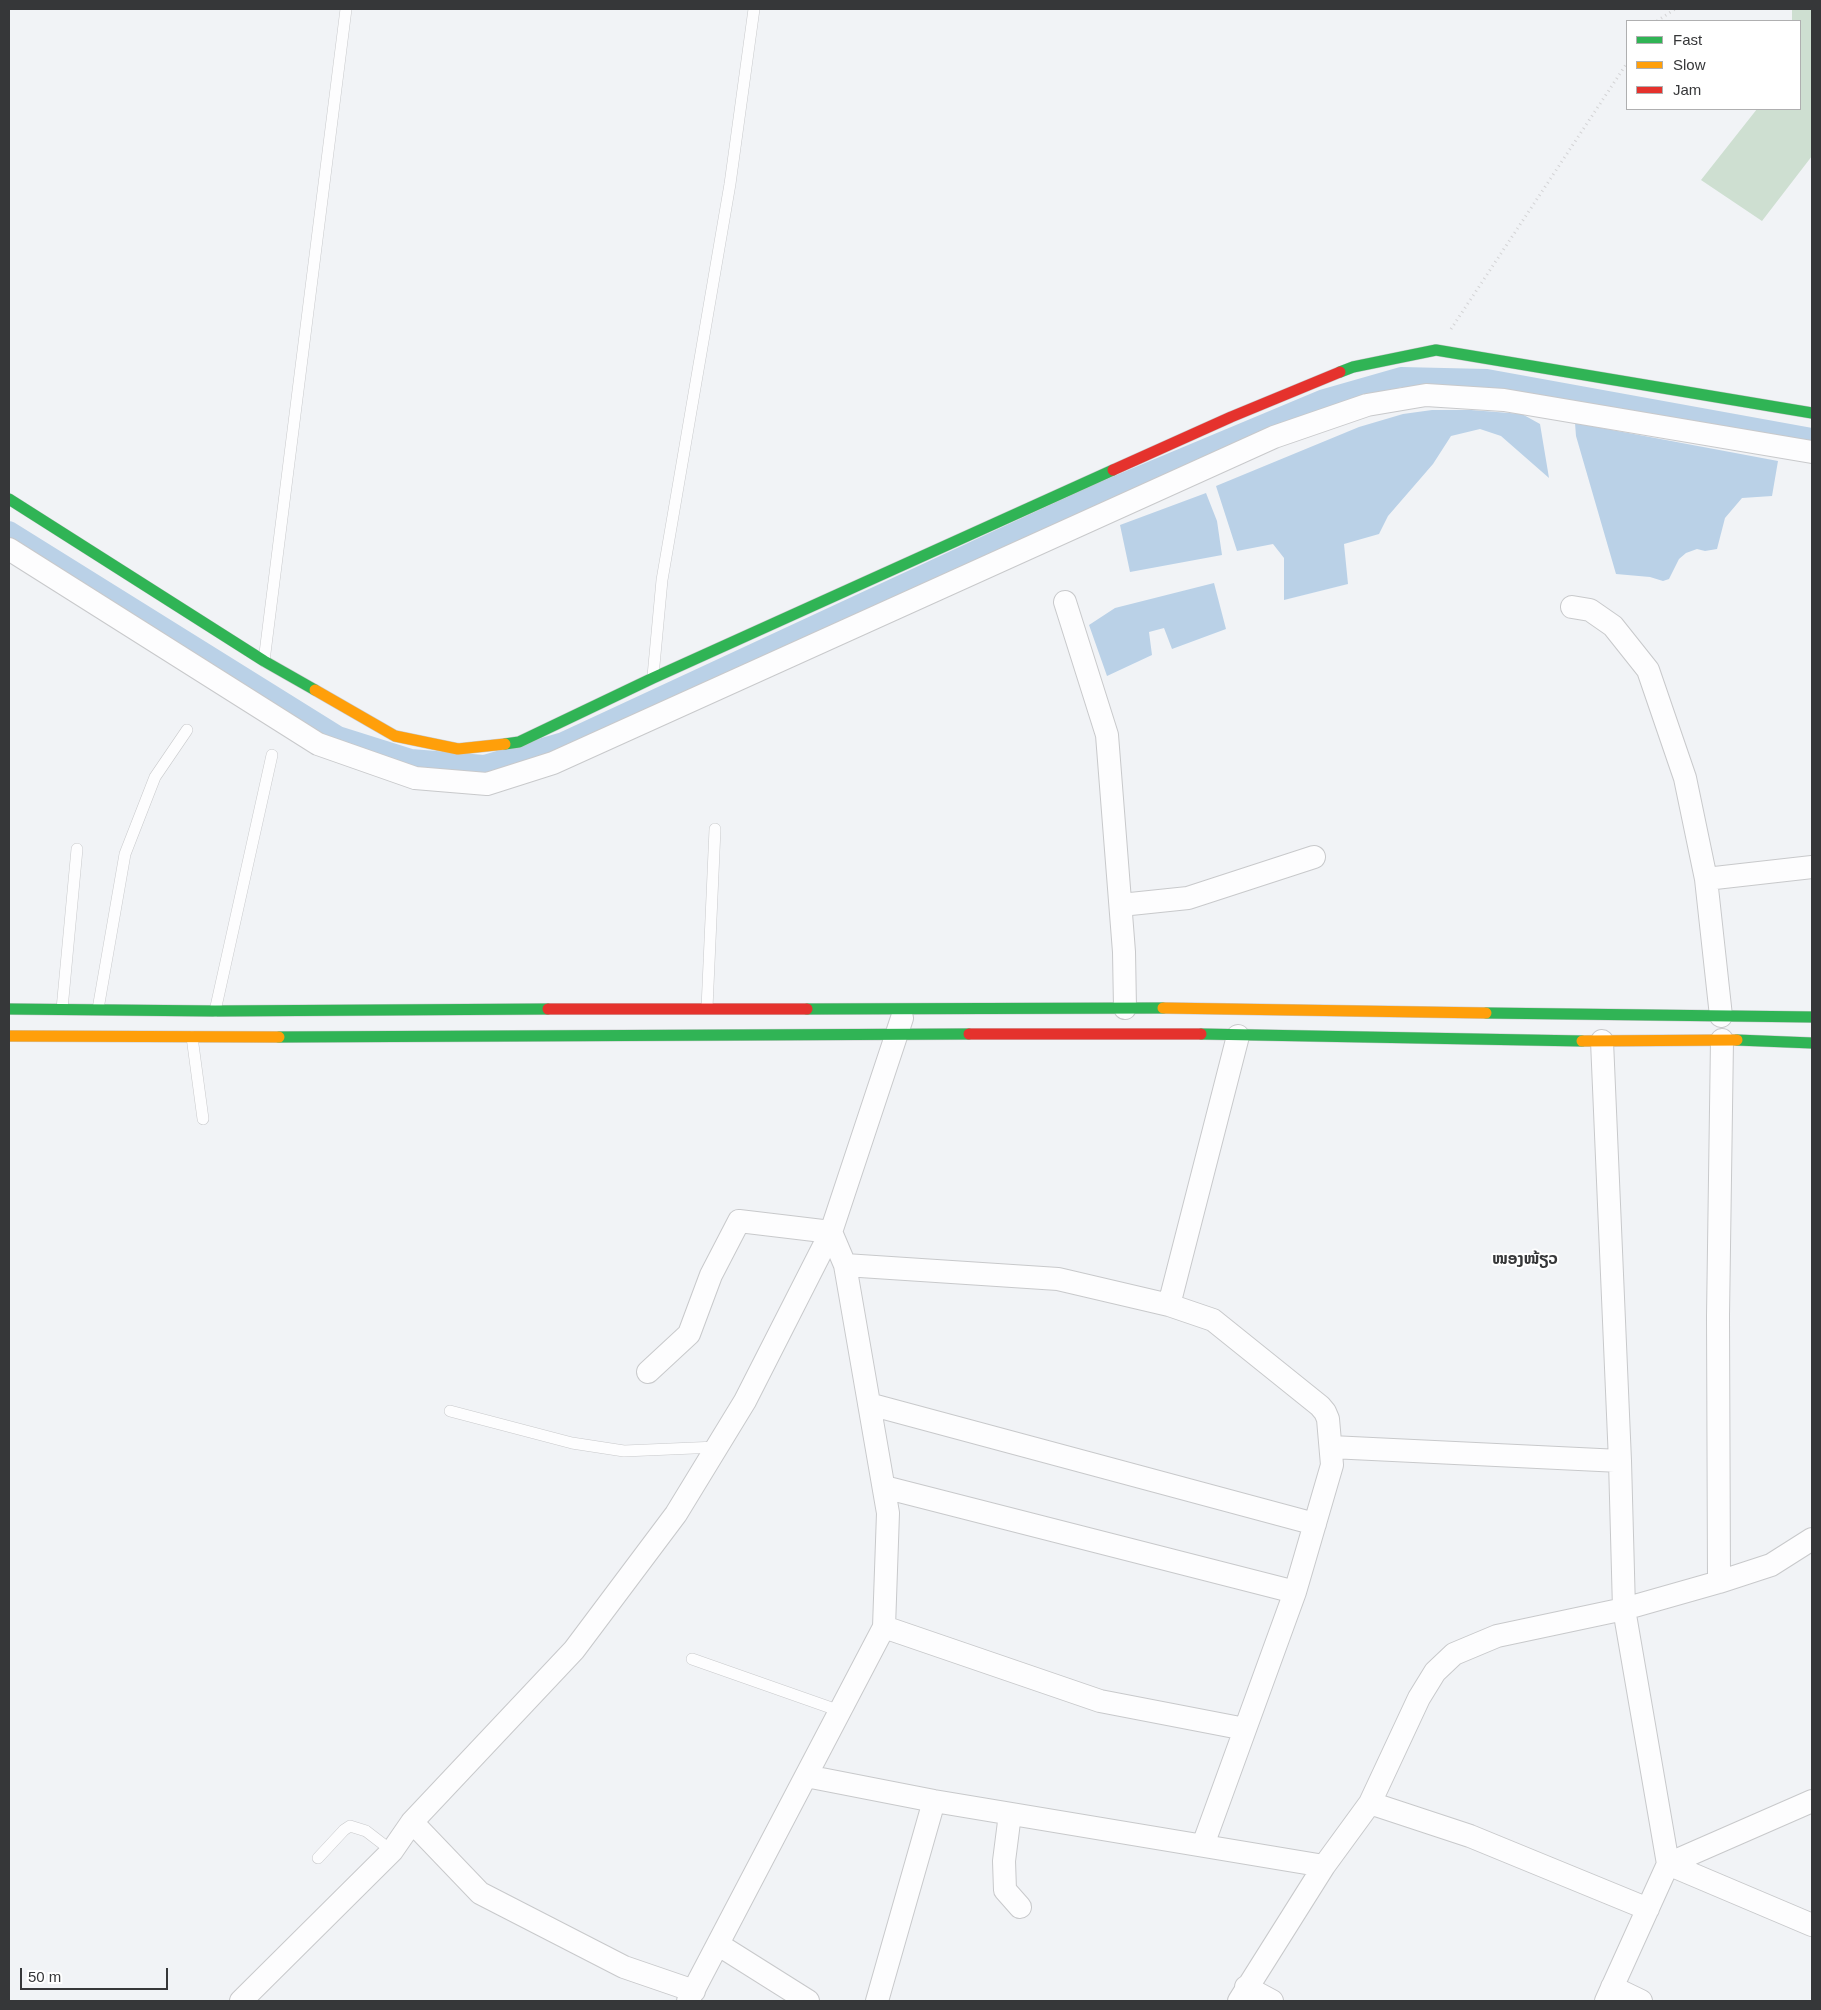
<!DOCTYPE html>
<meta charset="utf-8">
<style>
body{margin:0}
#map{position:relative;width:1821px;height:2010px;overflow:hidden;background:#f1f3f6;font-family:Helvetica,sans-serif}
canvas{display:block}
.frame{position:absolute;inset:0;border:10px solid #363739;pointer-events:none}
.legend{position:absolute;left:1626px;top:20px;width:175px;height:90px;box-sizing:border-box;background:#fff;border:1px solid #afafb0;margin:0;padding:6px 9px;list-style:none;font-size:15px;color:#363739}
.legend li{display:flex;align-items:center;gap:10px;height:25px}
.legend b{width:25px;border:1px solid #afafb0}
.scale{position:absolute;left:20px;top:1968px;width:148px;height:22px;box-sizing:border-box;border:2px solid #363739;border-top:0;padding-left:6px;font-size:15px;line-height:18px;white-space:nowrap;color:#363739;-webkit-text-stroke:4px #fff;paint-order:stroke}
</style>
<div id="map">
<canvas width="1821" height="2010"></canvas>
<div class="frame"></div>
<ul class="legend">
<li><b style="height:6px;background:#30b455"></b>Fast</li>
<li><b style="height:6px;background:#ff9f0a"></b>Slow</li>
<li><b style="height:6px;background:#e5322d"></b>Jam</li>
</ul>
<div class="scale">50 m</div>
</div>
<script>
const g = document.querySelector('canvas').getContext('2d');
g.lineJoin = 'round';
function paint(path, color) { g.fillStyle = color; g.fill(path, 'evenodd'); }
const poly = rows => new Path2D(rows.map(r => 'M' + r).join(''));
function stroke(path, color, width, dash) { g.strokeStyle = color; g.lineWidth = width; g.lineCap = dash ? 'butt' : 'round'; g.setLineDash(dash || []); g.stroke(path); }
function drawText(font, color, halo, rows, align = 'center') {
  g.font = font + ' Helvetica,"Noto Sans Lao",sans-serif'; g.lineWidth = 4; g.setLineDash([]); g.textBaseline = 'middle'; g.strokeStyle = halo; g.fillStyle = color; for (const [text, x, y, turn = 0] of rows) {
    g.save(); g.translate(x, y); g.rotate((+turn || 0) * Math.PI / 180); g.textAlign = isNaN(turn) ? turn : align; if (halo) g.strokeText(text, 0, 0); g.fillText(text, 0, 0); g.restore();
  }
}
paint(poly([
 [1792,9,1812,9,1812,156,1762,221,1701,180,1757,109,1800,109,1800,21,1792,21]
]), '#cedfd1');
paint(poly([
 [1432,410,1471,410,1522,414,1540,424,1549,478,1501,436,1480,429,1451,436,1433,464,1388,516,1379,534,1344,544,1348,584,1284,600,1284,558,1273,544,1237,551,1216,486,1359,427,1403,414],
 [1575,423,1778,461,1772,496,1742,498,1725,518,1717,549,1705,551,1697,549,1686,553,1679,559,1669,579,1663,581,1650,577,1616,574,1576,436],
 [1206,493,1217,521,1222,555,1130,572,1120,525],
 [1214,583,1226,629,1172,649,1164,628,1149,632,1152,655,1107,676,1089,625,1115,608]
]), '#bad1e7');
stroke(poly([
 [9,531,338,736,411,759,484,765,563,742,1097,494,1324,399,1401,377,1487,379,1812,438]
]), '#bad1e7', 20);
const lane = poly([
 [264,661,346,9],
 [653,676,662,580,730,184,754,9],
 [707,1008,715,829],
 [62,1009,77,849],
 [98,1009,125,854,155,777,187,730],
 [215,1011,272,755],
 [192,1037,203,1119],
 [450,1411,572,1443,624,1451,717,1447],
 [692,1659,840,1711],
 [318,1858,344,1830,350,1826,366,1831,392,1851]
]);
const street = poly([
 [9,549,318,744,415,778,487,784,553,763,1274,437,1367,405,1426,395,1504,400,1812,452],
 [1065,602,1107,735,1124,952,1125,1008],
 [1572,607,1590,610,1613,626,1648,670,1685,778,1706,879,1721,1016],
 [1706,879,1812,867],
 [1121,905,1188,898,1314,857],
 [1602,1041,1620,1461,1624,1609,1668,1864,1812,1925],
 [845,1265,1058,1279,1169,1305,1238,1036],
 [1169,1305,1213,1320,1320,1406,1325,1412,1328,1419,1332,1465,1295,1592,1203,1845],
 [648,1372,689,1334,711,1275,739,1221,831,1232,845,1265,888,1513,884,1627,688,2001],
 [869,1404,1315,1524],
 [1331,1447,1620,1461],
 [884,1487,1295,1592],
 [1719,1582,1718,1316,1722,1040],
 [884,1627,1100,1701,1245,1729],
 [806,1776,934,1801,1324,1866],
 [1370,1803,1470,1836,1648,1909],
 [1010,1814,1004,1861,1005,1890,1020,1907],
 [412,1822,480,1893,624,1967,694,1991],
 [719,1945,808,2001],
 [1246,1987,1272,2001],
 [1612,1987,1641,2001],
 [241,2001,392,1851,412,1822,574,1650,676,1514,745,1401,831,1232,902,1018],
 [877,2001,934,1801],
 [1239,2001,1324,1866,1370,1803,1419,1698,1435,1672,1454,1654,1497,1636,1624,1609,1719,1582,1771,1565,1812,1539],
 [1606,2001,1668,1864,1812,1801]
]);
const fast = poly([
 [1340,372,1353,367,1436,350,1812,413],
 [9,499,264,661,315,690],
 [505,744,519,742,653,678,1113,470],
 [9,1009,215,1011,548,1009],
 [807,1009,1163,1008],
 [1486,1013,1812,1017],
 [1201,1034,1582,1041],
 [279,1037,969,1034],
 [1737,1040,1812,1043]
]);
const slow = poly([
 [315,690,395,736,458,749,505,744],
 [1163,1008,1486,1013],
 [9,1036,279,1037],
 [1582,1041,1737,1040]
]);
const jam = poly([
 [1113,470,1231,417,1340,372],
 [548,1009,807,1009],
 [969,1034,1201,1034]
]);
stroke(lane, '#c8c9cb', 12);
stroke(street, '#c8c9cb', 24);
stroke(fast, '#c8c9cb', 12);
stroke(slow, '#c8c9cb', 12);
stroke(jam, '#c8c9cb', 12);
stroke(poly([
 [1657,21,1675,9],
 [1451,329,1627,63]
]), '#d3d3d5', 3, [1, 4]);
stroke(lane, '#fdfdfe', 11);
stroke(street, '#fdfdfe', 22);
stroke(fast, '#30b455', 11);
stroke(slow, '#ff9f0a', 11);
stroke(jam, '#e5322d', 11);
drawText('bold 16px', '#363739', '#fff', [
 ["ໜອງໜ້ຽວ",1525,1260]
]);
</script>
